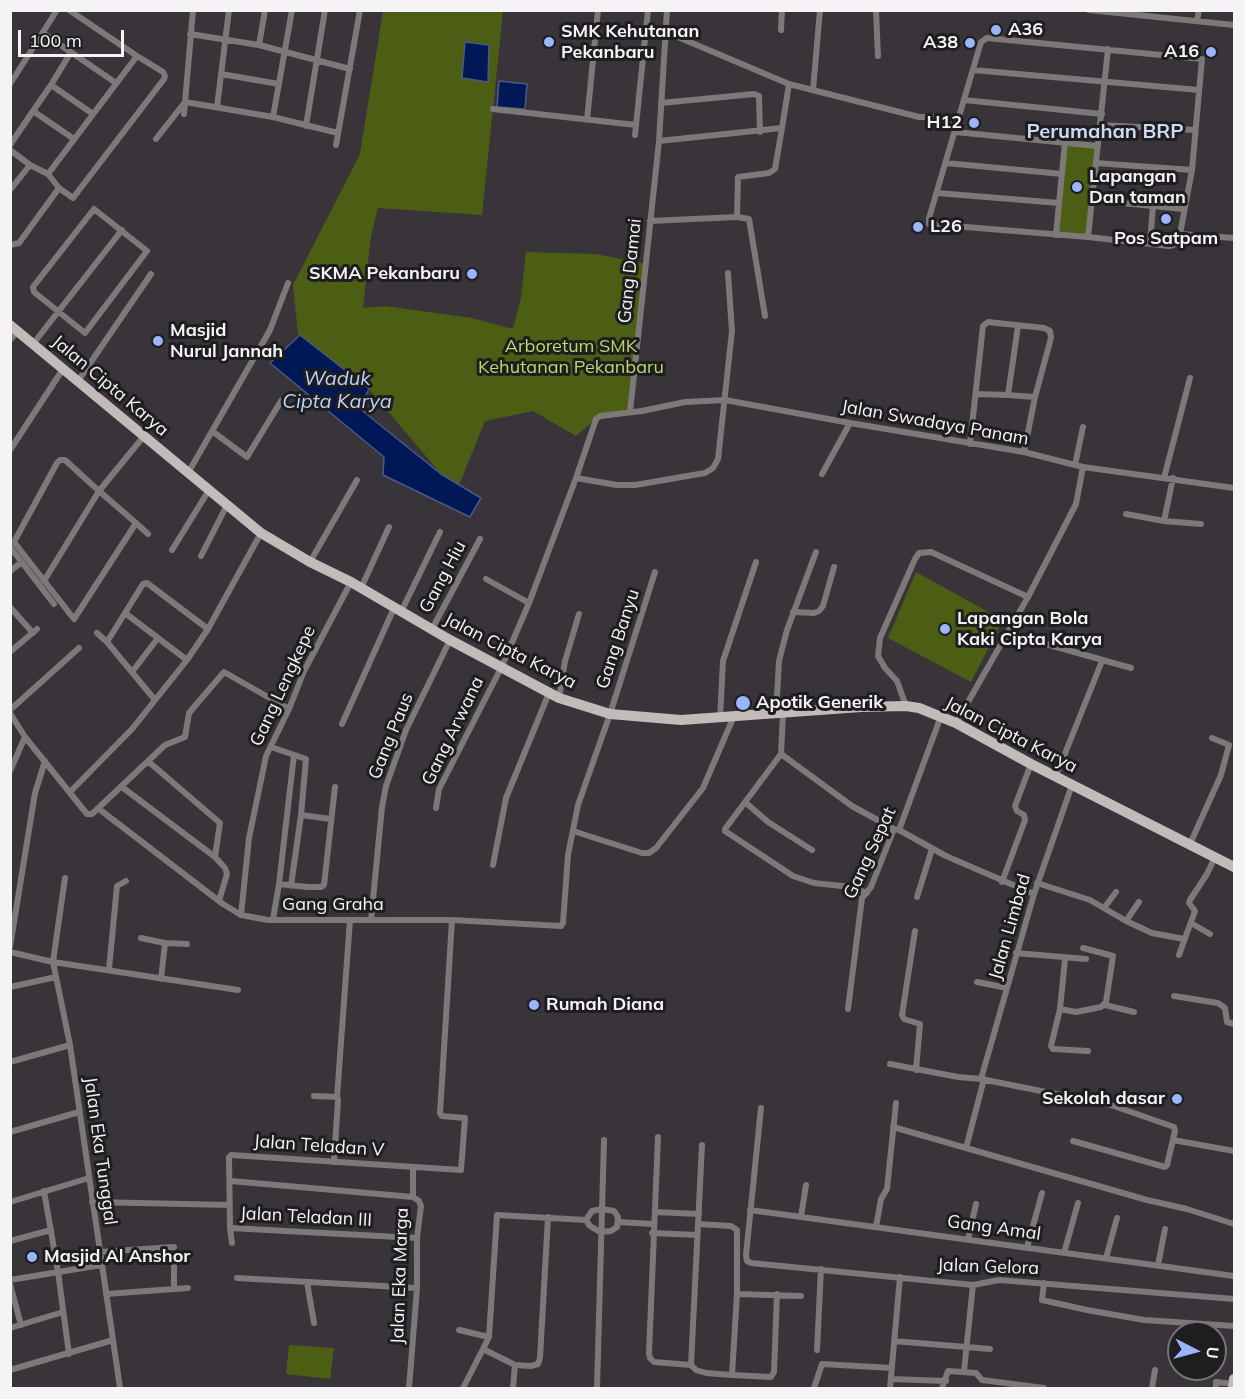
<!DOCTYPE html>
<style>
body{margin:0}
#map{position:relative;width:1245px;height:1399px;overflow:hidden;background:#38343a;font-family:Mulish,sans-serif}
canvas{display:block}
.frame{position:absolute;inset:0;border:12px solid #f6f3f7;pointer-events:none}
.north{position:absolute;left:1167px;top:1321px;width:60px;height:60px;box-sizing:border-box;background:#1e1d1f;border:2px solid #747375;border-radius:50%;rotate:96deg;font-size:16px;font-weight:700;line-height:24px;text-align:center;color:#f6f3f7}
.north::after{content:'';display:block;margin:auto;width:21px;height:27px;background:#9bb5fd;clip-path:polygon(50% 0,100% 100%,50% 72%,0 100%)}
.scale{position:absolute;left:18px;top:30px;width:106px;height:27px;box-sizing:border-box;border:3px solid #f6f3f7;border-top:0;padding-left:8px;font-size:18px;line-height:21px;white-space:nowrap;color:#f6f3f7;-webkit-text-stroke:4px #1e1d1f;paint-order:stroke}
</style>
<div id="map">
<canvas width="1245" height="1399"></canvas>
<div class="frame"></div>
<div class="north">U</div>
<div class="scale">100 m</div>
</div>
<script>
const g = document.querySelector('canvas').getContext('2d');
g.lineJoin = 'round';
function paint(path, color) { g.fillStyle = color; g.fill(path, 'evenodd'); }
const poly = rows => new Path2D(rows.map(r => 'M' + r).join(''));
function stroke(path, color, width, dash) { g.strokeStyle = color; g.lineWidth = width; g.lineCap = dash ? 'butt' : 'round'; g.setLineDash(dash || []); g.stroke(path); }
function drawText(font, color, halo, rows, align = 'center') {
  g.font = font + ' Mulish,sans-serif'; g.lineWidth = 6; g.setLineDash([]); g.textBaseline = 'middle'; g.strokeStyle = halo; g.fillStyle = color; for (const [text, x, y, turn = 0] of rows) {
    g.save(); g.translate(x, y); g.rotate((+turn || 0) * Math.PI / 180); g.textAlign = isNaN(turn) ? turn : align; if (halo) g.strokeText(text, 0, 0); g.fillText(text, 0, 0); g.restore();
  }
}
paint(poly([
 [383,11,503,11,482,215,378,208,371,236,363,308,385,306,472,318,513,329,521,297,526,252,596,254,646,264,630,412,596,419,576,436,533,411,485,421,459,485,441,474,369,389,298,334,293,285,360,154],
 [1065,142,1098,146,1088,237,1056,235],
 [916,572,1003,620,971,682,888,638],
 [289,1345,334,1348,330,1379,286,1374]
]), '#4c5e14');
const water = poly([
 [465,42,489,45,488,82,462,78,465,42],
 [499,81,527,84,525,109,497,107,499,81],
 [300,335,369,389,359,408,441,474,481,498,470,517,383,475,384,457,270,363,300,335]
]);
paint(water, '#001855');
stroke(water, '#4a5a86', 1.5);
stroke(poly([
 [876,10,878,56],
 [1089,10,1234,25],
 [1197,21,1199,10],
 [781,30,782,10],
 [666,32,789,84,919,117,938,117,958,122],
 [43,33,116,83],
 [190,34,259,45,350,69],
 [987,38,1202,59,1192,170,1180,234,1176,244,1169,246,1088,237,929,224,929,218,981,42,987,38],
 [259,45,265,10],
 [973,70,1199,90],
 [221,74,279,84],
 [10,84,57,10],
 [51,85,93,114],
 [813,90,820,10],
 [964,100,1102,114],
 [661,103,754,94,759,96,760,132],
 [217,107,229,10],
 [493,109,636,125],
 [33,111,51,85,71,52],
 [184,114,193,10],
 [273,117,292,10],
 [587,120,598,10],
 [1100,125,1195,130],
 [306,126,325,10],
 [955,132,1098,146],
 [635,135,648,10],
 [156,139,185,102,273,117,338,133],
 [659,141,782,128,789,84],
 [10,145,33,111,74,139],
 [336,145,360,10],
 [10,150,30,165,48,174,59,188,19,243,10,245],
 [946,163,1062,174],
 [1096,163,1192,170],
 [48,174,137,56,69,10],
 [59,188,73,198,164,79,165,76,163,72,137,56],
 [10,190,30,165],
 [937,193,1059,203],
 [1092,200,1183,209],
 [94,209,147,251,85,333,34,292,33,287,94,209],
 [737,217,738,177,769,173,775,169,782,128],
 [650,221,737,217,749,219,765,316],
 [1180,234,1234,238],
 [1056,235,1065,142],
 [1088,237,1108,49],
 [1150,244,1153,205],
 [1018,326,1008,395,1035,397],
 [10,340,18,331],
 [33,344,122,230],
 [78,381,151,274],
 [976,394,1008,395],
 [630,412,659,141,667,10],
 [212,431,247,457,281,401],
 [970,444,983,326,988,322,1044,328,1050,331,1051,338,1035,397,1024,452],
 [10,450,63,369],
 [1075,465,1083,427],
 [188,473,270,330,288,283],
 [822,474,850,423],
 [576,478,617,485,635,485,705,473,713,468,718,459,732,331,728,273],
 [1164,478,1190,378],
 [1126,514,1164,521,1201,524],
 [1164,521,1173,478],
 [136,523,74,619,14,542,57,463,60,460,65,460,99,491,136,523,148,534],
 [10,547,54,604],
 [172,550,209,490],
 [201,556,227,505],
 [310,562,357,480],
 [10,571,22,562],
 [486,579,529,603],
 [44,581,99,491,144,436],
 [361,588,389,527],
 [10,607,33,633],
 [401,612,440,532],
 [793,612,814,613,819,611,823,606,834,567],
 [125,613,187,660],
 [432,629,480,539],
 [97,633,107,642,155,700],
 [1007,633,1131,668],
 [107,642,143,584,147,583,208,629],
 [10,652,37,629],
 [132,672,158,638],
 [559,698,565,661,579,614],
 [906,706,897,681,885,668,878,656,880,638,915,559,919,553,931,552,1028,597],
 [10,710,79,648],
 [10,713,25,737,87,814,92,814,165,745,185,737,189,713,224,672,289,709],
 [776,713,779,661,787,630,816,552],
 [783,713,781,754,725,829,725,831,793,876,814,883,851,887,867,893],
 [720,718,723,661,756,562],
 [956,723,1028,597,1076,504,1083,467],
 [342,724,394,608],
 [271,747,306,759,301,815,331,819],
 [781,754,852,806,894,829],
 [149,762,220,823,215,857,225,868,227,874,219,901],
 [10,771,25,737],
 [1056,776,1102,661],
 [122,787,215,857],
 [70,792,132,729,187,660,208,629,261,533],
 [745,802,768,822,812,850],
 [436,808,439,789,501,668,529,603,576,478,596,419,600,416,642,411,685,402,725,400,850,423,1024,452,1083,467,1234,488],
 [99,809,223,904,241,915,268,920,452,920,561,926,563,923,568,855,578,805,610,714,655,572],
 [899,830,946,856,1034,894],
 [573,831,642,853,649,853,656,848,703,788,734,716],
 [1190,844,1221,775,1229,745,1212,738],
 [493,865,506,798,549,693],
 [65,878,53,962,70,1045,120,1388],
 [1002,882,1025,820,1024,815,1017,811,1015,806,1031,764],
 [1037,883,1090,900,1126,921,1152,933,1184,939],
 [279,884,308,887,321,887,324,885,335,787],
 [291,886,301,815],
 [917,897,932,849],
 [1104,908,1116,892],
 [241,915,249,838,266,756,289,709,304,671,351,582],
 [273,919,279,884,294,755],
 [371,920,382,807,386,786,406,730,450,640],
 [1126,921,1139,902],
 [1191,923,1210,934],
 [915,931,902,1015,904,1019,920,1024,916,1070],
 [141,938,165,943,187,944],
 [10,947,35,793,45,761],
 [10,952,53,962,238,990],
 [1016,953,1086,959],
 [1179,955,1195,911,1189,903,1190,900,1207,874,1215,857],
 [1065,959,1060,1009,1051,1046,1053,1049,1088,1051],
 [109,969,117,886,126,881],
 [161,979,165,943],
 [977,982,1007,988],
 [10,987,56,977],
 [1174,996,1218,1003,1225,1008,1227,1022,1234,1024],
 [1105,1005,1134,1012],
 [848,1009,862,898,871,887,894,829,899,830,941,716],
 [1060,1009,1076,1012,1101,1007,1106,1002,1113,956,1083,948],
 [10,1062,70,1045],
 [890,1064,958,1077,981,1079,1111,1105,1174,1127,1175,1131,1167,1165,1165,1167,1073,1141],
 [981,1079,1034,894,1072,785],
 [314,1096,337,1097,338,1100,334,1162],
 [337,1097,350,920],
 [761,1108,746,1255,747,1261,751,1263,973,1285,999,1280,1234,1299],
 [893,1127,1147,1200,1187,1209,1234,1224],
 [10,1132,79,1112],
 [658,1137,649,1353,650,1358,654,1362,691,1365,702,1145],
 [1173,1140,1234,1151],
 [966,1148,984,1079],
 [231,1181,413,1197],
 [44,1191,58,1272,69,1354],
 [10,1202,89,1178],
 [92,1202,230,1205],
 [602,1209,614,1211,618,1217,617,1227,611,1231,600,1232,590,1226,586,1220,592,1211,602,1209],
 [750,1210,1234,1276],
 [655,1212,699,1214],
 [801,1217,806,1185],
 [618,1222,653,1224],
 [876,1227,881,1199,887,1189,896,1103],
 [230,1228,417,1238],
 [652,1233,697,1235],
 [968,1240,976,1204],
 [10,1241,51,1230],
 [232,1243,230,1228,229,1157,231,1155,461,1170,465,1118,442,1116,440,1113,452,920],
 [1027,1248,1042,1193],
 [100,1252,174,1247],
 [1064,1253,1078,1203],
 [1106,1258,1117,1218],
 [174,1263,174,1289],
 [1158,1265,1165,1229],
 [237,1278,417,1288],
 [10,1280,101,1265],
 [307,1282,314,1323],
 [1044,1283,1042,1300,1087,1310,1144,1320,1234,1326],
 [10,1284,21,1325],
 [106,1294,188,1288],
 [737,1294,801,1296],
 [10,1328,63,1312],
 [459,1330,489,1337],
 [894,1341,990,1349],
 [483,1349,489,1337,497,1215,586,1220],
 [817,1350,821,1269],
 [691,1365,696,1370,706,1373,732,1375,737,1294,737,1230,731,1226,698,1224],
 [10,1370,113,1340],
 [964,1371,973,1285],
 [732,1375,771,1377,774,1372,777,1294],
 [891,1379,946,1381],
 [409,1388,417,1288,417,1238,421,1206,419,1201,413,1197,413,1167],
 [463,1388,483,1349,515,1365,531,1366,538,1364,540,1358,548,1217],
 [513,1388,515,1365],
 [597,1388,604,1140],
 [814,1388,822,1364,892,1368],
 [890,1388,900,1277],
 [942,1388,948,1371,976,1373,982,1380,1044,1388],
 [1152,1388,1155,1370],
 [1216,1388,1216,1382,1234,1384]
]), '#7d7978', 6);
stroke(poly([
 [10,325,261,533,310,562,351,582,450,640,559,698,610,714,681,720,861,707,906,706,919,708,956,723,1031,764,1234,867],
 [1233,1388,1234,1379]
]), '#c3bbb9', 10);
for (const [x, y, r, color] of [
 [996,30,6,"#9bb5fd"],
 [549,42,6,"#9bb5fd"],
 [970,43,6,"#9bb5fd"],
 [1211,52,6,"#9bb5fd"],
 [974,123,6,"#9bb5fd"],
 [1077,187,6,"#9bb5fd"],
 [1166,219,6,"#9bb5fd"],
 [918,227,6,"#9bb5fd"],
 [472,274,6,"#9bb5fd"],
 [158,341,6,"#9bb5fd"],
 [945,629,6,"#9bb5fd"],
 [743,703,8,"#9bb5fd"],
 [534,1005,6,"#9bb5fd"],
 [1177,1099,6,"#9bb5fd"],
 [32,1257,6,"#9bb5fd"]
]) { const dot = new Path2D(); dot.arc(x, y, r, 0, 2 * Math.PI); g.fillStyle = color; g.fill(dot); stroke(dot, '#1e1d1f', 2); }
drawText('bold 18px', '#f6f3f7', '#1e1d1f', [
 ["A36",1008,30],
 ["SMK Kehutanan",561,32],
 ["Pekanbaru",561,53],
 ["A38",958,43,"right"],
 ["A16",1199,52,"right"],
 ["H12",962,123,"right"],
 ["Lapangan",1089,177],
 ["Dan taman",1089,198],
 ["L26",930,227],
 ["Pos Satpam",1166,239,"center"],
 ["SKMA Pekanbaru",460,274,"right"],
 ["Masjid",170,331],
 ["Nurul Jannah",170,352],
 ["Lapangan Bola",957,619],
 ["Kaki Cipta Karya",957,640],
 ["Apotik Generik",756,703],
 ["Rumah Diana",546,1005],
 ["Sekolah dasar",1165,1099,"right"],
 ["Masjid Al Anshor",44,1257]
], 'left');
drawText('18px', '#f6f3f7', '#1e1d1f', [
 ["Gang Damai",630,271,-84],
 ["Jalan Cipta Karya",110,386,40],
 ["Jalan Swadaya Panam",935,423,10],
 ["Gang Hiu",443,577,-62],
 ["Gang Banyu",618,639,-72],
 ["Jalan Cipta Karya",510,651,27],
 ["Gang Lengkepe",283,686,-65],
 ["Gang Arwana",453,731,-64],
 ["Jalan Cipta Karya",1011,735,27],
 ["Gang Paus",391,736,-68],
 ["Gang Sepat",870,853,-65],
 ["Gang Graha",333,905],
 ["Jalan Limbad",1010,927,-74],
 ["Jalan Teladan V",319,1146,4],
 ["Jalan Eka Tunggal",100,1151,82],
 ["Jalan Teladan III",306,1217,3],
 ["Gang Amal",994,1228,8],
 ["Jalan Gelora",988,1267,2],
 ["Jalan Eka Marga",400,1276,-88]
]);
drawText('18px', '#badb6a', '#1e1d1f', [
 ["Arboretum SMK",571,347],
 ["Kehutanan Pekanbaru",571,368]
]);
drawText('bold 20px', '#ced9f5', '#1e1d1f', [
 ["Perumahan BRP",1105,132]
]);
drawText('italic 20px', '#bdd2f8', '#1e1d1f', [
 ["Waduk",337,379],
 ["Cipta Karya",337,402]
]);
</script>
